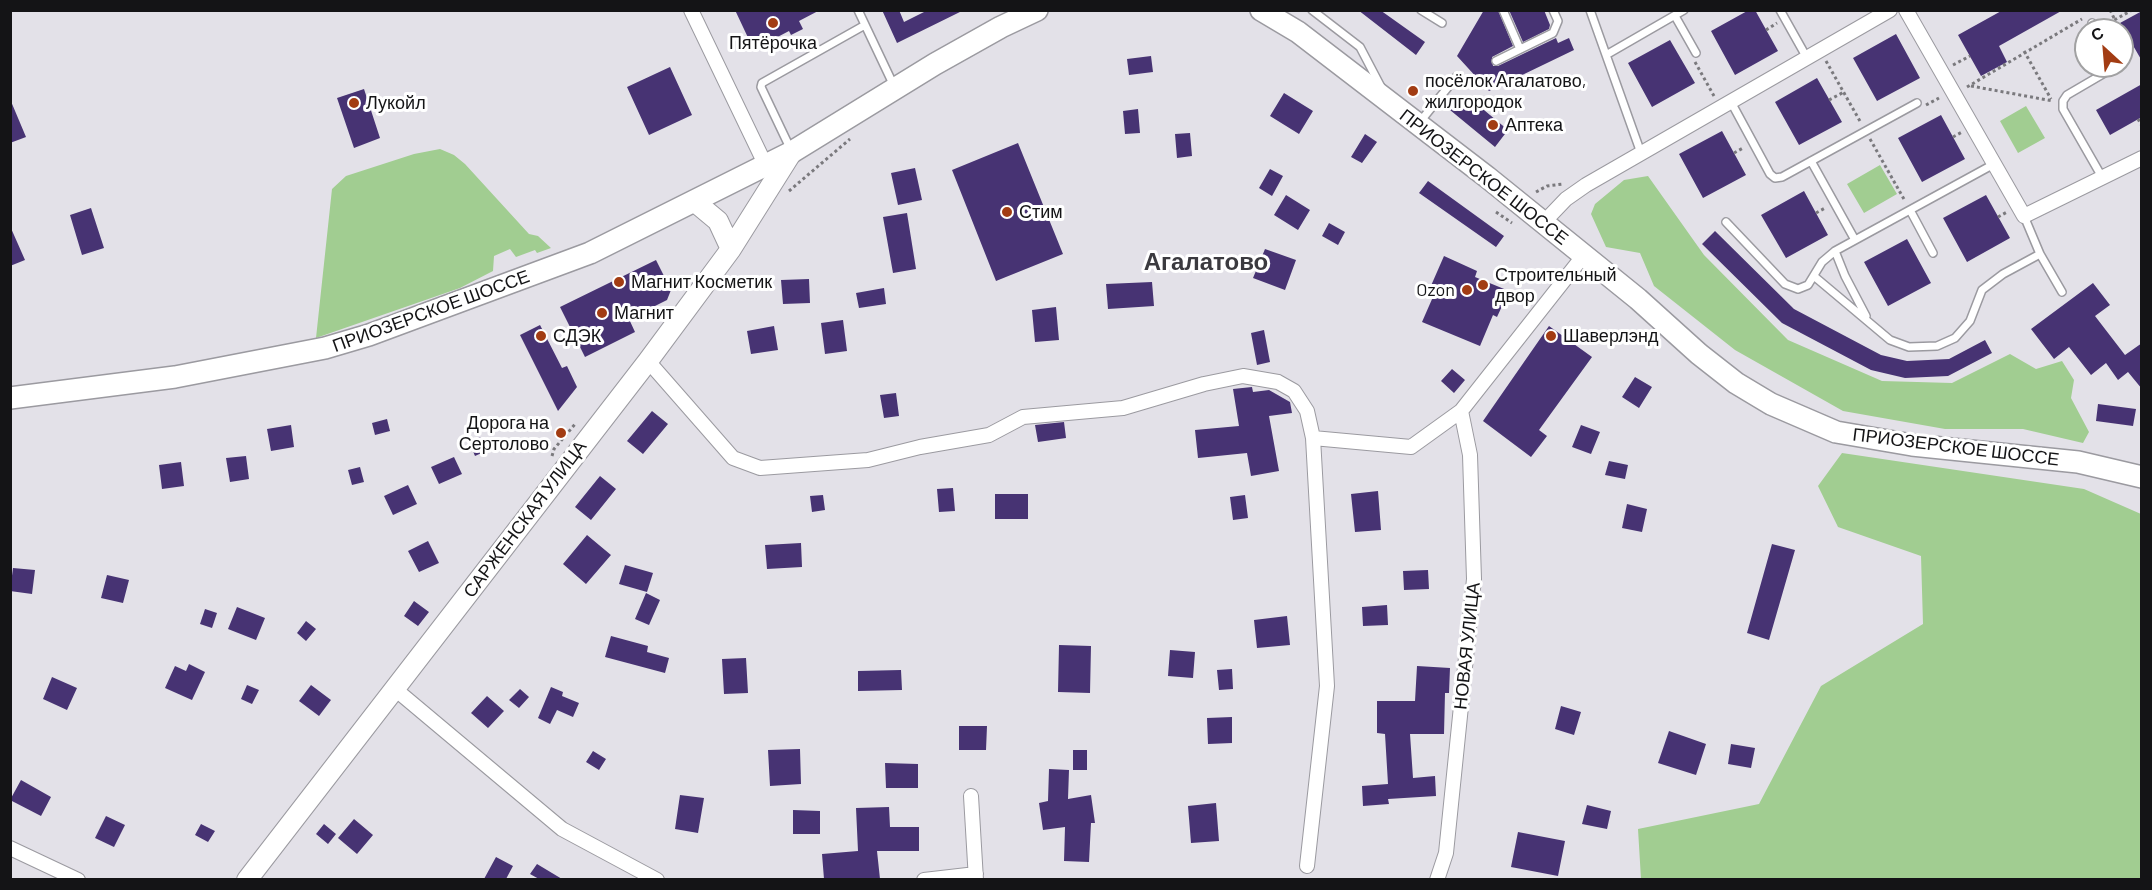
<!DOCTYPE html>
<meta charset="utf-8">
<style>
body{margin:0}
#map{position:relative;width:2152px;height:890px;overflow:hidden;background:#e3e1e8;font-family:Barlow,sans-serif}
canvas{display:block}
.frame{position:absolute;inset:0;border:12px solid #141416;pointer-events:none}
.north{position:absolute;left:2074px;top:18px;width:60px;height:60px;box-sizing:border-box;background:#fff;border:2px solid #a1a1a2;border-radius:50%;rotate:334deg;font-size:16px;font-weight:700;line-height:24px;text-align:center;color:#141416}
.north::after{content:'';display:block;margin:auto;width:21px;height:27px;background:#a23c13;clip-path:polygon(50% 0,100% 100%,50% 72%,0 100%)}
</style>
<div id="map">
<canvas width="2152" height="890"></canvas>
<div class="frame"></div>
<div class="north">С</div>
</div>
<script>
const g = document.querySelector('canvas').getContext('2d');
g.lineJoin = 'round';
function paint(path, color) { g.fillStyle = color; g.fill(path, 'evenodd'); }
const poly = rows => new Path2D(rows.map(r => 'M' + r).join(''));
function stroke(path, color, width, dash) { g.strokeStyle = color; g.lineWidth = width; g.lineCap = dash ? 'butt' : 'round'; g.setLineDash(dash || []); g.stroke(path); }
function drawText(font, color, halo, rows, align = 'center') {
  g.font = font + ' Barlow,sans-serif'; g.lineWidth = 6; g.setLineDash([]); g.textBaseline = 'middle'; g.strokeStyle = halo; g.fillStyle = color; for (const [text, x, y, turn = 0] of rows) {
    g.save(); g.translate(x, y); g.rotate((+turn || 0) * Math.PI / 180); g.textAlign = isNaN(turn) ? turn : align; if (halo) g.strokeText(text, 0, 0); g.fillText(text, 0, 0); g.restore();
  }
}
paint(poly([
 [2026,106,2045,138,2018,153,2000,121],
 [440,149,454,155,465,164,529,234,538,236,551,248,537,253,535,250,516,257,510,249,494,256,493,271,460,288,316,338,332,189,346,176,414,154],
 [1880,165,1897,194,1864,213,1847,184],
 [1648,176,1704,255,1788,340,1882,381,1952,383,2010,354,2036,369,2062,361,2074,380,2071,398,2089,432,2083,443,2023,429,1945,429,1843,411,1735,350,1654,286,1640,253,1606,247,1591,214,1595,204,1624,180],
 [1842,453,2084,489,2141,514,2141,879,1641,879,1638,829,1759,804,1821,686,1923,624,1921,556,1838,527,1818,486]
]), '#a1cd91');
paint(poly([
 [735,10,820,10,799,21,803,29,791,35,789,31,768,42,765,37,751,44],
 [882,10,899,10,904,22,928,10,964,10,897,43],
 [1358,10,1380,10,1425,42,1416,55],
 [1484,10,1498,10,1513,46,1492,57,1493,66,1498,66,1556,38,1558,43,1569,38,1574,50,1489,91,1457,56],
 [1509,10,1544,10,1550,25,1549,29,1523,42],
 [1749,10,1755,10,1778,51,1735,75,1711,31],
 [2003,10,2063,10,1999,46,2007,62,1981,76,1958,35],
 [2142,11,2142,61,2120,23],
 [1896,34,1920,78,1877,101,1853,58],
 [1670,40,1695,83,1652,107,1628,63],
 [1151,56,1153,72,1129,75,1127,59],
 [670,67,692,115,649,135,627,87],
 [1817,78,1842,122,1799,145,1775,102],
 [2142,84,2142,117,2110,135,2096,110],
 [364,89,380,138,354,148,337,98],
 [1284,93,1313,111,1299,134,1270,116],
 [1460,97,1474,109,1478,105,1508,130,1495,147,1450,110],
 [10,99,26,137,10,143],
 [1138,109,1140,133,1125,134,1123,111],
 [1941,115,1965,159,1922,182,1898,138],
 [1722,131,1746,175,1703,198,1679,154],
 [1190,133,1192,156,1177,158,1175,134],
 [1365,134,1377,142,1362,163,1351,157],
 [1018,143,1063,254,996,281,952,170],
 [915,168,922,200,898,205,891,173],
 [1270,169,1283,176,1272,196,1259,188],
 [1428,181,1504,236,1496,247,1419,193],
 [1804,191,1828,235,1786,258,1761,215],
 [1286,195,1310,210,1298,230,1274,215],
 [1986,195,2010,238,1967,262,1943,218],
 [91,208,104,248,82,255,70,215],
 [907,213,916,269,893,273,883,217],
 [1329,223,1345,232,1338,245,1322,236],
 [10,226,25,260,10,266],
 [1715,231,1794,309,1881,355,1907,361,1949,359,1985,340,1992,353,1948,376,1905,378,1871,370,1782,323,1702,244],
 [1907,239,1931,283,1888,306,1864,262],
 [1265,249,1296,260,1285,290,1253,278],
 [1444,256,1477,271,1475,277,1509,291,1497,317,1493,315,1480,346,1422,322,1436,290,1430,288],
 [656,260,671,290,667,300,629,319,635,332,585,357,560,307],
 [809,279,810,303,783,304,781,280],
 [1152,282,1154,306,1108,309,1106,284],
 [2093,283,2110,305,2095,316,2125,355,2142,343,2142,389,2128,372,2118,380,2106,363,2091,375,2069,347,2054,359,2031,329],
 [884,288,886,304,859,308,856,293],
 [1056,307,1059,340,1035,342,1032,310],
 [843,320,847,351,825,354,821,323],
 [540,325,562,368,567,366,577,387,558,411,520,335],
 [774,326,778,350,751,354,747,331],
 [1549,326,1592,357,1539,430,1547,436,1531,457,1483,421],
 [1264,330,1270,362,1257,365,1251,333],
 [1452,369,1465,380,1454,393,1441,381],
 [1635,377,1652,387,1639,408,1622,397],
 [1252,387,1253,392,1269,390,1290,402,1292,413,1269,416,1279,471,1251,476,1247,453,1198,458,1195,430,1239,426,1233,389],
 [896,393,899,416,884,418,880,395],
 [2098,404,2136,409,2133,426,2096,421],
 [652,411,668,424,643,454,627,441],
 [387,419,390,431,375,435,372,423],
 [1064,422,1066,438,1038,442,1035,425],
 [291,425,294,447,271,451,267,429],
 [1581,425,1600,432,1591,454,1572,447],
 [480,437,486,451,475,456,469,442],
 [246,456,249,479,230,482,226,458],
 [454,457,462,474,439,484,431,467],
 [1609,461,1628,465,1625,479,1605,475],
 [181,462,184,486,162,489,159,465],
 [360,467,364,482,352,485,348,470],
 [600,476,616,489,591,520,575,507],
 [408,485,417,504,393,515,384,496],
 [953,488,955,511,939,512,937,489],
 [1378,491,1381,530,1355,532,1351,494],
 [995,494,1028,494,1028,519,995,519],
 [823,495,825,510,812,512,810,496],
 [1245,495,1248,518,1233,520,1230,497],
 [1627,504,1647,509,1642,532,1622,528],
 [587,535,611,555,586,584,563,564],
 [428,541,439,563,419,572,408,551],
 [801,543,802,567,767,569,765,545],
 [1772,544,1795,550,1769,640,1747,633],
 [625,565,653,573,647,592,619,584],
 [13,568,35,570,32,594,10,591],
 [1428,570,1429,589,1404,590,1403,571],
 [107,575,129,580,123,603,101,598],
 [646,593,660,600,649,625,635,619],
 [414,601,429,612,418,626,404,616],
 [1387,605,1388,625,1363,626,1362,607],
 [237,607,265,618,256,640,228,629],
 [205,609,217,613,212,628,200,624],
 [1287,616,1290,645,1257,648,1254,620],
 [306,621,316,629,306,641,297,633],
 [611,636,648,646,647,652,669,658,665,673,605,657],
 [1059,645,1091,646,1090,693,1058,692],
 [1170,650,1195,652,1193,678,1168,676],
 [746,658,748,693,724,694,722,659],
 [189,664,205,672,192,700,165,688,175,666,186,671],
 [1417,666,1450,668,1449,693,1445,693,1444,734,1410,734,1413,778,1435,776,1436,796,1388,799,1389,804,1363,806,1362,786,1388,784,1385,734,1377,733,1377,701,1415,701],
 [1232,669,1233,689,1219,690,1217,670],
 [901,670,902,690,858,691,858,671],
 [52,677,77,688,67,710,43,699],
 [247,685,259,690,252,704,241,699],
 [311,685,331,700,319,716,299,701],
 [551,687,563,692,562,696,579,703,573,717,557,710,550,724,538,718],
 [520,689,529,697,519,708,509,700],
 [487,696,504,711,488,728,471,713],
 [1561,706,1581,712,1574,735,1555,729],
 [1232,717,1232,743,1208,744,1207,718],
 [959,726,987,726,986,750,959,750],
 [1669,731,1706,744,1696,775,1658,763],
 [1731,744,1755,748,1751,768,1728,764],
 [800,749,801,784,770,786,768,750],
 [1073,750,1087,750,1087,770,1073,770],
 [593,751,606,759,599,770,586,762],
 [885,763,918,764,918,788,886,788],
 [1049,769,1069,770,1068,799,1091,795,1095,823,1091,823,1089,862,1064,861,1065,827,1043,830,1039,803,1048,801],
 [21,780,51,797,41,816,10,800],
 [680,795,704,798,698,833,675,829],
 [1216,803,1219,841,1191,843,1188,806],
 [1587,805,1611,811,1607,829,1582,824],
 [889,807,890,827,919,827,919,851,877,851,880,879,824,879,822,854,858,851,856,808],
 [793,810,820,811,820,834,793,834],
 [106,816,125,825,114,847,95,838],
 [354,819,373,835,357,854,338,838],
 [201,824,215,831,208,842,195,835],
 [324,824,336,834,328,844,316,834],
 [1518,832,1565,841,1558,876,1511,867],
 [496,857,513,866,506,879,484,879],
 [537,864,562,879,539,879,530,874]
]), '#473373');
const service = poly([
 [858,10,894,86],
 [1312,10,1360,47,1381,87],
 [1421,10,1442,23],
 [1503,10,1520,49],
 [1590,10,1641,153],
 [1780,10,1807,58],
 [1675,16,1696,53],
 [2092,23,2096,30],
 [1606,55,1684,10],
 [1496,61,1553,33,1558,21,1553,10],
 [1731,102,1770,174,1775,178,1782,177,1917,103],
 [1419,123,1457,76],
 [791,150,761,87,762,83,865,25],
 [1811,161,1855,240],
 [2102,177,2063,109,2063,101,2067,95,2108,71,2111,66],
 [1910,210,1933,253],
 [2024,216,2040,254,2062,292],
 [1726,222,1785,284,1798,289,1808,285,1822,262,1835,251,1994,164],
 [1835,251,1845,276,1866,316],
 [1815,277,1890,340,1909,347,1937,346,1955,338,1970,321,1982,290,2003,274,2040,254]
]);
const minor = poly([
 [691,10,766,166],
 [1906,10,2024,216,2142,158],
 [1544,222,1566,199,1586,185,1890,10],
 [648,361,733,458,760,468,868,460,920,447,989,435,1023,417,1123,408,1204,384,1243,376,1278,382,1294,391,1307,411,1313,438],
 [395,689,562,829,657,880],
 [971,796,976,880],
 [10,848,78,880],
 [1307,866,1327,686,1313,438,1411,447,1461,411,1584,255],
 [924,880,976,874],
 [1437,880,1446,853,1474,579,1470,455,1461,411]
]);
const secondary = poly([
 [694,201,718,221,731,249],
 [247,880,648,361,731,249,792,152]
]);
const primary = poly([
 [1261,10,1298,32,1487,177,1638,299,1699,354,1736,383,1771,404,1836,432,1912,445,2078,462,2142,477],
 [10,398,175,377,325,348,369,335,590,253,792,152,935,64,1001,27,1037,10]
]);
stroke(service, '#9b9aa0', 10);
stroke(minor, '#9b9aa0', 16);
stroke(secondary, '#9b9aa0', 22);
stroke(primary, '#9b9aa0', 24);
stroke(poly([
 [2110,10,2115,20],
 [2104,26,2132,10],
 [1766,30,1777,23],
 [2024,51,2051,99],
 [1826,61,1861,123],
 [1695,62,1714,96],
 [1953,65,1970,56],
 [1971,86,2053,101],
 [1967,87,2082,19],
 [1829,100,1844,92],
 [1926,105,1939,98],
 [2138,119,2142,126],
 [1953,137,1962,132],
 [1870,139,1905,201],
 [1734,153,1743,148],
 [789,191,850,139],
 [1536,192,1547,186,1563,184],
 [1496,212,1512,223],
 [1816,213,1825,208],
 [1998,217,2007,212],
 [552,456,554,449,576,423]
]), '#7a797d', 3, [3, 3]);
stroke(service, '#fff', 7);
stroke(minor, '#fff', 14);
stroke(secondary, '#fff', 20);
stroke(primary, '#fff', 21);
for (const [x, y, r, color] of [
 [773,23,6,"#a23c13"],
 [1413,91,6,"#a23c13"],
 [354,103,6,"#a23c13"],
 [1493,125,6,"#a23c13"],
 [1007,212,6,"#a23c13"],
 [619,282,6,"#a23c13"],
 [1483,285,6,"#a23c13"],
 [1467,290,6,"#a23c13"],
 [602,313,6,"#a23c13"],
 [541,336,6,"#a23c13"],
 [1551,336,6,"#a23c13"],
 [561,433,6,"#a23c13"]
]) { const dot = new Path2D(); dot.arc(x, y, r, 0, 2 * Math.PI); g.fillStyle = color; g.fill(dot); stroke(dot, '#fff', 2); }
drawText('18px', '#141416', '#fff', [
 ["Пятёрочка",773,43,"center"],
 ["посёлок Агалатово,",1425,81],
 ["жилгородок",1425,102],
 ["Лукойл",366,103],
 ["Аптека",1505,125],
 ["Стим",1019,212],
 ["Строительный",1495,275],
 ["двор",1495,296],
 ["Магнит Косметик",631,282],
 ["Ozon",1455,290,"right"],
 ["Магнит",614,313],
 ["СДЭК",553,336],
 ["Шаверлэнд",1563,336],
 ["Дорога на",549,423,"right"],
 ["Сертолово",549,444,"right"]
], 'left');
drawText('18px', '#141416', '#fff', [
 ["ПРИОЗЕРСКОЕ ШОССЕ",1484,177,38],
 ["ПРИОЗЕРСКОЕ ШОССЕ",431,311,-20],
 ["ПРИОЗЕРСКОЕ ШОССЕ",1956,447,7],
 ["САРЖЕНСКАЯ УЛИЦА",525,519,-53],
 ["НОВАЯ УЛИЦА",1467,646,-84]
]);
drawText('bold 24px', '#3b3a3f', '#fff', [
 ["Агалатово",1206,262]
]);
</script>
